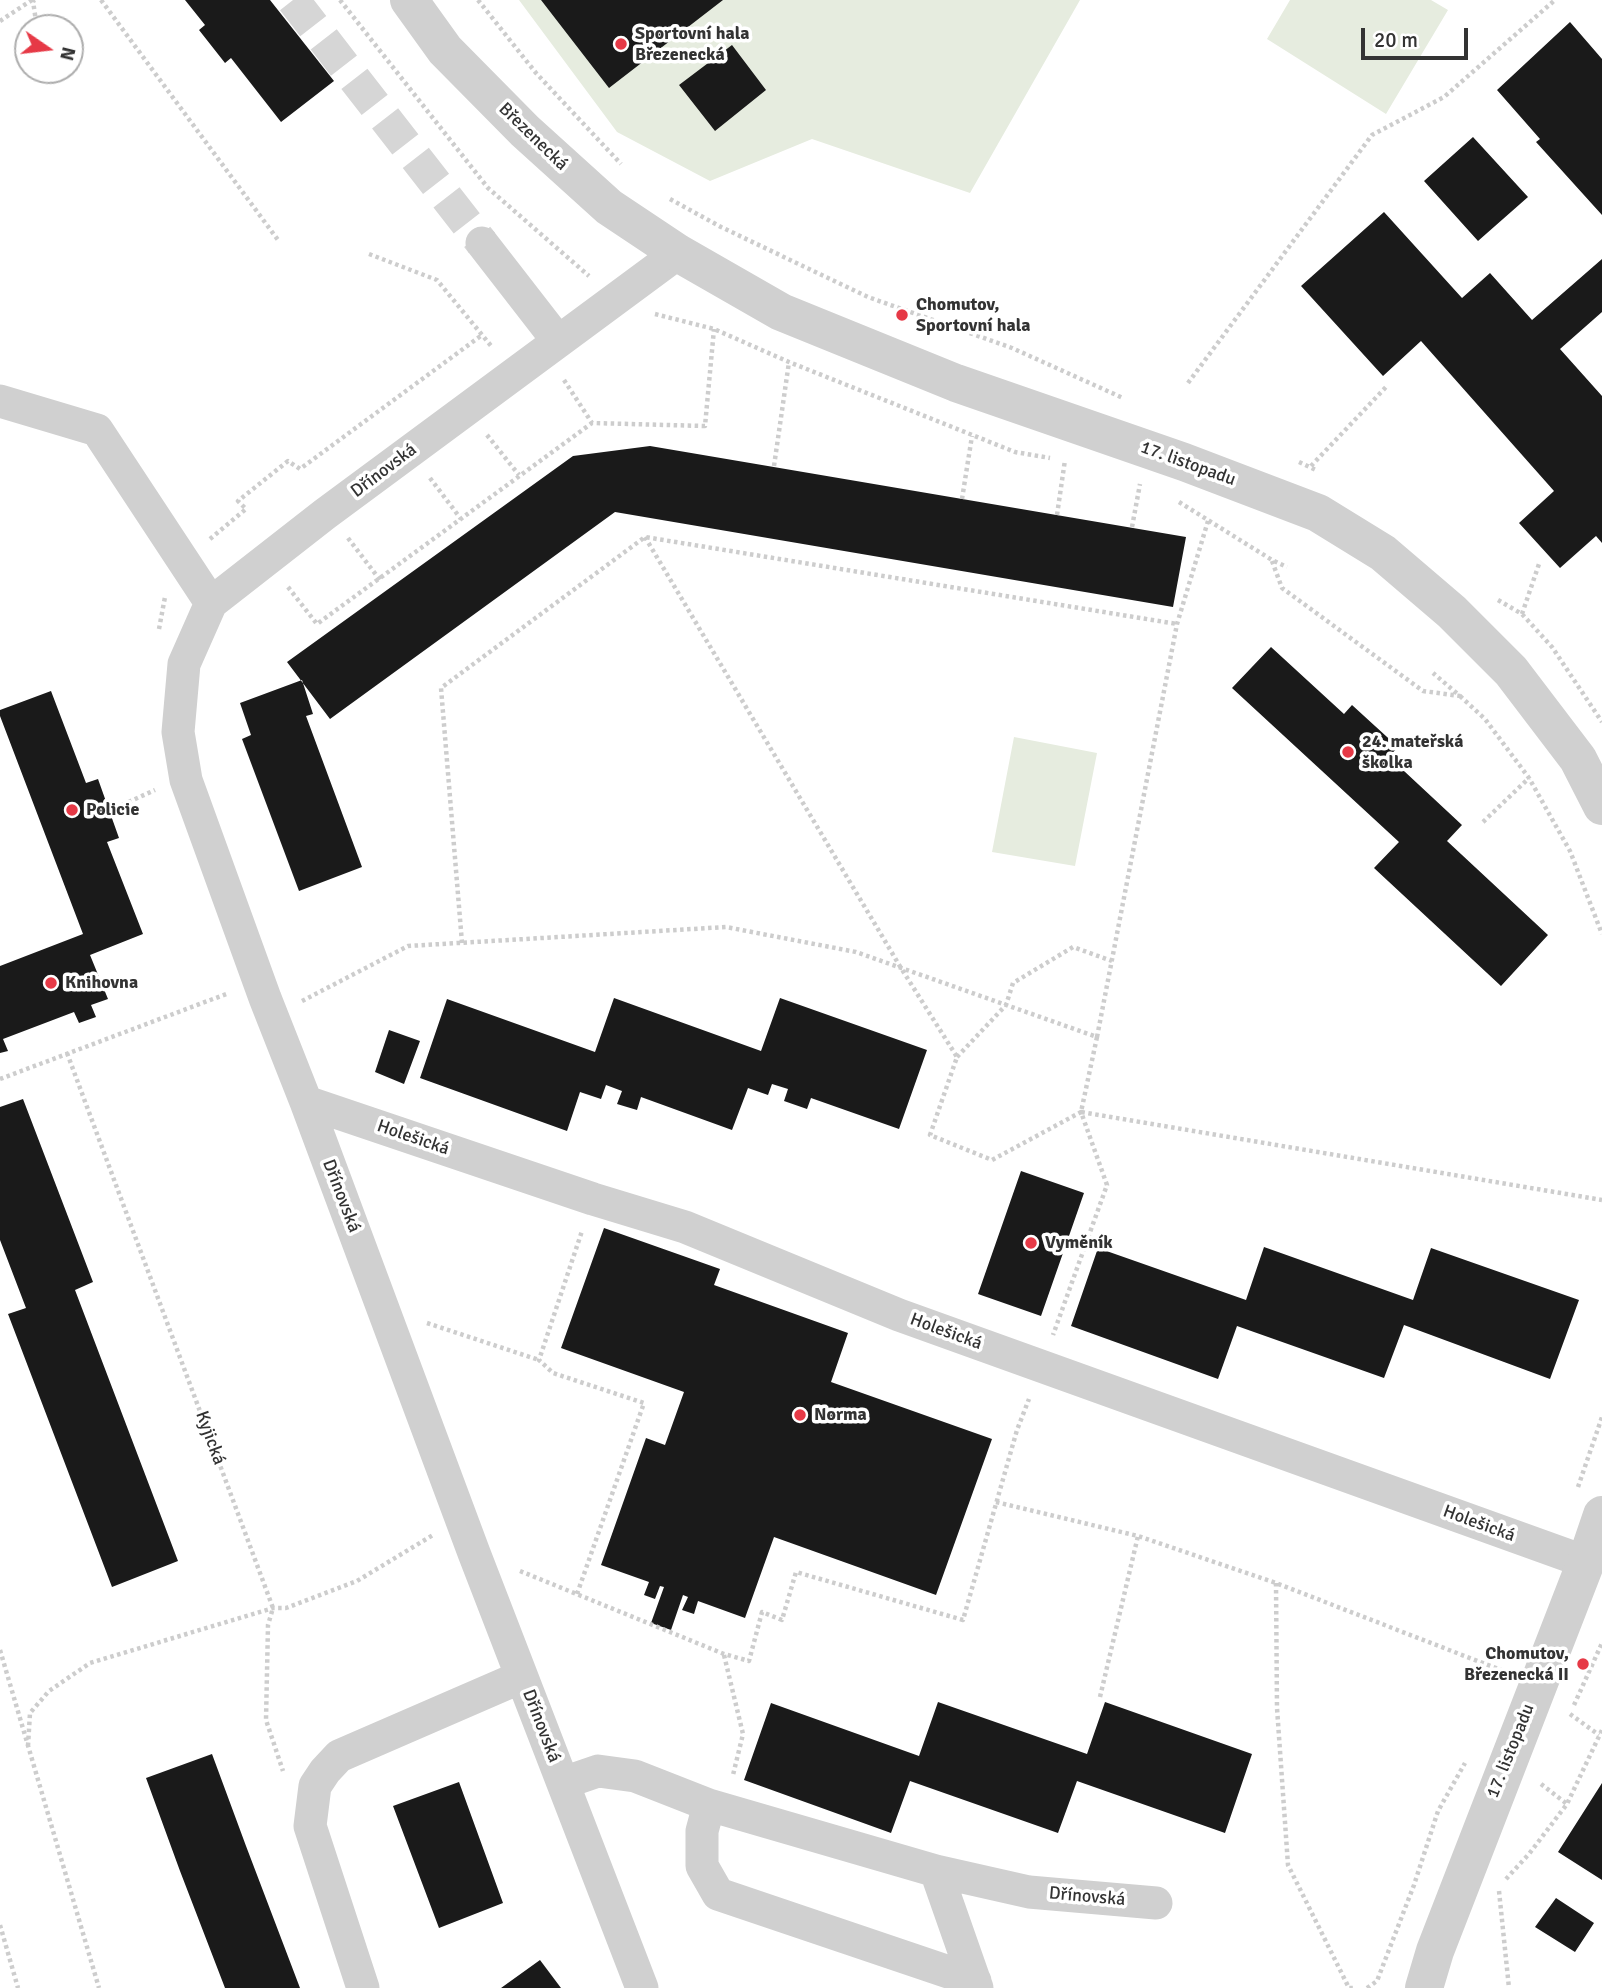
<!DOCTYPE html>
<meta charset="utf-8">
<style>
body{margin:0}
#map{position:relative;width:1602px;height:1988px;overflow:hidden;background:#fff;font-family:Signika,sans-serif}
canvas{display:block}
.north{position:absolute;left:14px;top:14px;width:70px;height:70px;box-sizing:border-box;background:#fff;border:2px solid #adadad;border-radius:50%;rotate:104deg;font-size:19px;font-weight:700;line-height:28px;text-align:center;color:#333}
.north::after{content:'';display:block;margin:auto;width:24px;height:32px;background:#e63946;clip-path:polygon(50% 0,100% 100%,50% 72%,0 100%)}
.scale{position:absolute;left:1361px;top:28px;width:107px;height:32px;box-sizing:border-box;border:4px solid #333;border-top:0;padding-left:9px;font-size:21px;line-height:24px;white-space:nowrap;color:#333;-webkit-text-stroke:5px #fff;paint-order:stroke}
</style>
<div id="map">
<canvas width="1602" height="1988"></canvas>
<div class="north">N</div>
<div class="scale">20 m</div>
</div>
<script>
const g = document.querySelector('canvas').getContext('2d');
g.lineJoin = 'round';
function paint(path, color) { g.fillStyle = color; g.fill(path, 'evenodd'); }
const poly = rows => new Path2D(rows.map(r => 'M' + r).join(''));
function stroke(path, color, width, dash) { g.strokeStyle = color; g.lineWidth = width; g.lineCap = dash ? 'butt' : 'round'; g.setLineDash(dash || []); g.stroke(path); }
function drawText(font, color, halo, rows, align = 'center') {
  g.font = font + ' Signika,sans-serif'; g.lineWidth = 7; g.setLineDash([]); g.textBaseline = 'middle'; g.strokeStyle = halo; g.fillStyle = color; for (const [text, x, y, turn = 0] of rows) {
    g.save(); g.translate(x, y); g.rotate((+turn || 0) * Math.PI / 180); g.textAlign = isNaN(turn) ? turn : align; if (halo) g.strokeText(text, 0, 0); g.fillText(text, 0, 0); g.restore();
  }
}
paint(poly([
 [519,0,1080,0,970,193,812,139,710,181,617,132],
 [1290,0,1431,0,1448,10,1386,114,1267,39],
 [1014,737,1097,753,1075,866,992,852]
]), '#e6ecdf');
paint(poly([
 [185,0,270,0,334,81,281,122,231,58,225,63,199,30,205,25],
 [541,0,723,0,609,88],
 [1570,22,1602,59,1602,215,1536,142,1540,139,1497,90],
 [732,45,766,90,715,131,679,85],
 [1473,137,1528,197,1478,241,1424,181],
 [1384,212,1462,298,1490,273,1532,320,1602,259,1602,312,1560,349,1602,396,1602,543,1596,536,1560,568,1519,523,1554,491,1421,341,1383,376,1301,286],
 [650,446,1186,537,1173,607,615,512,330,719,287,662,573,456],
 [1271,647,1344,714,1352,705,1398,747,1389,757,1462,825,1447,841,1548,935,1501,986,1374,868,1399,842,1232,688],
 [302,680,313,714,306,716,362,867,299,891,242,739,251,735,240,703],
 [51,691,86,783,98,779,119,838,107,842,143,934,90,955,108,999,91,1005,96,1017,79,1023,74,1012,3,1039,8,1051,0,1053,0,966,83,934,0,716,0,710],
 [614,998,761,1051,780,998,927,1050,899,1129,811,1098,807,1109,784,1101,788,1089,772,1084,768,1095,748,1088,732,1130,641,1097,637,1110,617,1104,622,1091,606,1085,601,1099,580,1092,567,1131,420,1078,447,999,595,1052],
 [389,1030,420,1041,404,1084,375,1072],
 [23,1099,93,1282,75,1290,178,1561,112,1587,8,1314,26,1308,0,1240,0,1107],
 [1021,1171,1084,1193,1041,1316,978,1294],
 [604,1228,720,1269,714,1285,848,1333,831,1382,992,1439,936,1595,774,1537,745,1618,698,1601,694,1614,682,1610,688,1597,683,1595,671,1630,651,1623,664,1587,660,1586,655,1599,644,1595,649,1582,601,1565,646,1438,665,1445,684,1392,561,1348],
 [1264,1247,1413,1300,1431,1248,1579,1300,1550,1379,1404,1325,1384,1378,1237,1326,1218,1379,1071,1326,1098,1248,1246,1300],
 [938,1702,1087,1754,1105,1702,1252,1754,1225,1833,1077,1781,1058,1833,910,1781,891,1833,744,1780,771,1703,919,1756],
 [212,1754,246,1846,300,1988,225,1988,180,1871,146,1778],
 [459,1782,503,1903,439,1928,393,1806],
 [1602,1783,1602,1880,1558,1852],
 [1556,1898,1594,1923,1575,1952,1535,1927],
 [540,1960,561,1988,501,1988]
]), '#1a1a1a');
stroke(poly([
 [293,0,482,243]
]), '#d6d6d6', 33, [33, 17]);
stroke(poly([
 [35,0,33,1,37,28],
 [101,0,278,240],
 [340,0,488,188,589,276],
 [478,0,536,73,621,164],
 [0,21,32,0],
 [670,199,721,227,868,297,1012,348,1123,398],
 [369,254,437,280,492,347],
 [655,314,714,329,789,362,1015,452,1050,458],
 [564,380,592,423,705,426,714,329],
 [1188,383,1372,135,1444,97,1555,0],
 [487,435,519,475],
 [1299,462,1316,470],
 [774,466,789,362],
 [1311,466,1386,387],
 [430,478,461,519],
 [962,499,972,436],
 [1179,502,1272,560,1287,567],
 [1057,515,1065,460],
 [1132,527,1140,484],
 [645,537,901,968,957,1057,930,1135,992,1160,1081,1112,1107,1185,1053,1335],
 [348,538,380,580],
 [210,539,246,509,238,501,288,461,300,469,482,335],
 [1272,561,1282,588,1423,691,1460,696,1433,673],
 [288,587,317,624,592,423],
 [1498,600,1522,614,1552,647,1602,722],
 [1522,614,1540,561],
 [159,629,165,597],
 [1460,696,1485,719,1529,778,1570,851,1602,934],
 [122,805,155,790],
 [1483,822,1529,778],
 [462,943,441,688,645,537,1177,624],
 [302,1001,408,946,726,927,856,952,1097,1037,1081,1112,1602,1200],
 [1097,1037,1177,624,1208,521],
 [67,1053,273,1608,268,1625,266,1720,283,1771],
 [957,1057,1006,1005,1013,983,1073,947,1112,961],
 [0,1079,229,993],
 [427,1323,539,1360],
 [1578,1487,1602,1417],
 [996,1502,1138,1536,1276,1583,1506,1672],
 [520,1571,724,1654,749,1661,762,1612,782,1620,796,1572,963,1620,1017,1430,1029,1399],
 [1276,1583,1277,1708,1288,1865,1349,1988,1355,1988],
 [577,1594,644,1403,553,1373,539,1360,582,1231],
 [0,1650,99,1988],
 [724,1655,743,1734,733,1775],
 [1100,1697,1138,1536],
 [1574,1705,1602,1643],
 [1570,1714,1599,1735],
 [28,1746,30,1713,49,1691,90,1663,273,1608,286,1608,357,1581,433,1535],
 [1541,1784,1567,1804],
 [1506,1879,1529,1854,1567,1804,1602,1730],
 [1499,1891,1509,1988],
 [0,1925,18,1988],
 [1367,1988,1377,1981,1414,1885,1438,1811,1465,1763]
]), '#cdcdcd', 4.5, [3.5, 3.5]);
stroke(poly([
 [482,243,558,341],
 [0,401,97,430,211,603],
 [306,1102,593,1199,685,1227,899,1315,1586,1562],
 [563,1783,598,1771,635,1776,709,1805],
 [936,1871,977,1988],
 [975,1981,718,1894,702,1866,702,1831,709,1805,936,1871,1029,1892,1156,1903],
 [363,1988,310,1826,315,1786,325,1771,339,1756,521,1677],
 [642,1988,474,1553,306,1102,265,998,186,780,178,732,184,664,211,603,325,514,678,253]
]), '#d0d0d0', 33);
stroke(poly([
 [409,0,445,50,525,131,609,207,678,253,781,312,956,383,1184,462,1318,513,1383,553,1452,612,1511,671,1578,759,1602,806],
 [1424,1988,1435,1951,1586,1562,1602,1515]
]), '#d0d0d0', 38);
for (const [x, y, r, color] of [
 [621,44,7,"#e63946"],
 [902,315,7,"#e63946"],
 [1348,752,7,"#e63946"],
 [72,810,7,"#e63946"],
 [51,983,7,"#e63946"],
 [1031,1243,7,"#e63946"],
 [800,1415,7,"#e63946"],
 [1583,1664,7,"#e63946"]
]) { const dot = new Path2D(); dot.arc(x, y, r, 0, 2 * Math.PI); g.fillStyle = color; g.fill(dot); stroke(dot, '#fff', 2.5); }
drawText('bold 18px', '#333', '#fff', [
 ["Sportovní hala",635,34],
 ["Březenecká",635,55],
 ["Chomutov,",916,305],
 ["Sportovní hala",916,326],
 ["24. mateřská",1362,742],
 ["školka",1362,763],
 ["Policie",86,810],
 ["Knihovna",65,983],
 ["Vyměník",1045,1243],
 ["Norma",814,1415],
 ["Chomutov,",1569,1654,"right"],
 ["Březenecká II",1569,1675,"right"]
], 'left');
drawText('18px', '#333', '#fff', [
 ["Březenecká",533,137,44],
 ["17. listopadu",1188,464,20],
 ["Dřínovská",384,471,-37],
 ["Holešická",413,1138,19],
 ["Dřínovská",341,1196,69],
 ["Holešická",946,1332,20],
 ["Kyjická",210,1438,70],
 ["Holešická",1479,1524,20],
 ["Dřínovská",541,1726,69],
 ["17. listopadu",1511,1751,-68],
 ["Dřínovská",1087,1897,5]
]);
</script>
